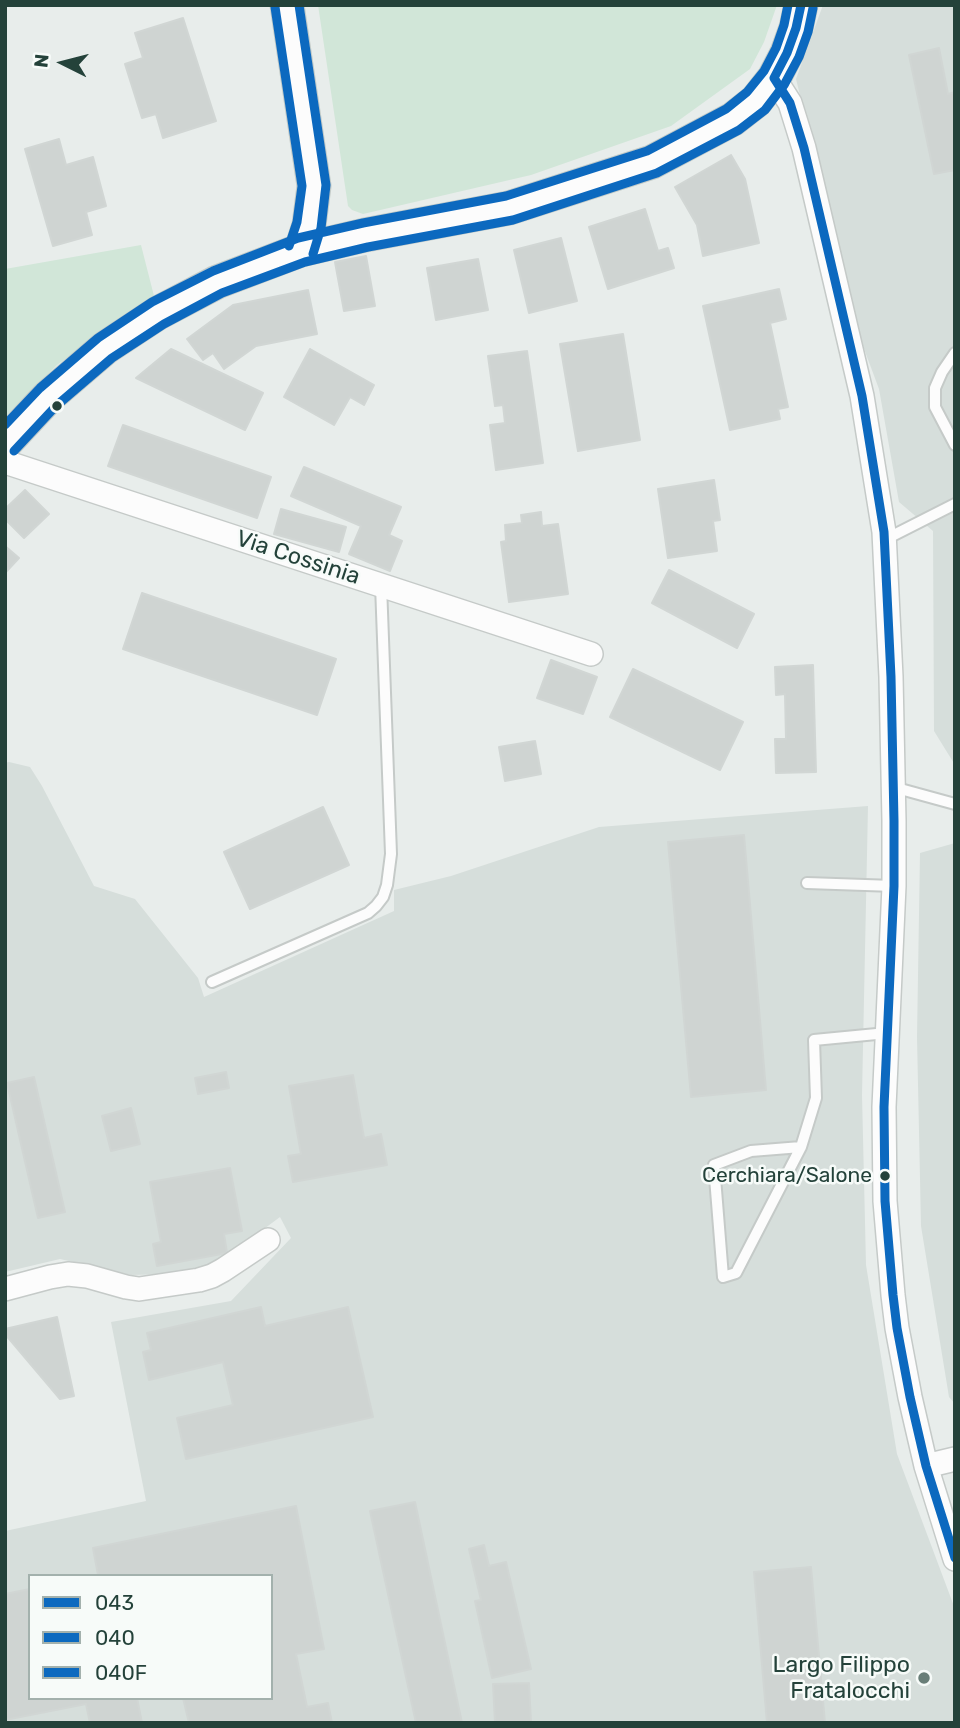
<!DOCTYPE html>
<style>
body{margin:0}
#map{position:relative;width:960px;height:1728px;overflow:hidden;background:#e8edeb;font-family:Rubik,sans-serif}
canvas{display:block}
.frame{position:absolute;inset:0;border:7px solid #24423a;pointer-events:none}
.legend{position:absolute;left:28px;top:1574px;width:245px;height:126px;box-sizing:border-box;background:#f7fbf9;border:2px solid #a3b1ad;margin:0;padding:9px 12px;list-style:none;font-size:21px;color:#24423a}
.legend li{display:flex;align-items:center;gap:14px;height:35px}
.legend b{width:35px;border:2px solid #a3b1ad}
.north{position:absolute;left:28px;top:28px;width:70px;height:70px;-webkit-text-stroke:5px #f7fbf9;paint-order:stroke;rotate:276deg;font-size:19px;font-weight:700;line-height:28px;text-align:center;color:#24423a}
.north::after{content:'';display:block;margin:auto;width:24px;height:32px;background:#24423a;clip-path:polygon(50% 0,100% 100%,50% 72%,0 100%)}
</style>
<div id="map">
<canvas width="960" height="1728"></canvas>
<div class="frame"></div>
<ul class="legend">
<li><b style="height:9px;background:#0c69bf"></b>043</li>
<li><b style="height:9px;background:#0c69bf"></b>040</li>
<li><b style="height:9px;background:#0c69bf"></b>040F</li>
</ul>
<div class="north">N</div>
</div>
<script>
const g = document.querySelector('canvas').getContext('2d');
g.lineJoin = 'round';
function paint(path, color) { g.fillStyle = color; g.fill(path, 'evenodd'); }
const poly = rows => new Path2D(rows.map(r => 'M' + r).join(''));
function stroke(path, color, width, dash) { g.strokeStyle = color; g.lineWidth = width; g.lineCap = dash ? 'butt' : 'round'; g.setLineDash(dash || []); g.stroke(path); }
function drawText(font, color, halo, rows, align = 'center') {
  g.font = font + ' Rubik,sans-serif'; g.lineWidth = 5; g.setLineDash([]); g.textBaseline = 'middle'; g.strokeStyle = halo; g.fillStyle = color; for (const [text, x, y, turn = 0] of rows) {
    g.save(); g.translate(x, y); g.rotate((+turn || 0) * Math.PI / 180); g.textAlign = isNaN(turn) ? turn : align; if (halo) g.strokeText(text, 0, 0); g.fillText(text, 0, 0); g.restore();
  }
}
paint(poly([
 [823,5,955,5,955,765,934,731,933,531,899,502,879,389,860,338,796,79],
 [9,762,30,767,42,786,94,886,135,899,198,978,204,997,394,911,394,890,451,876,599,827,868,806,862,1095,866,1265,897,1454,955,1609,955,1723,5,1723,5,1531,146,1501,111,1322,231,1301,291,1238,280,1217,210,1269,175,1274,131,1275,60,1259,5,1272,5,763],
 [30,1576,271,1576,271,1698,30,1698],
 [955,843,955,1404,949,1397,921,1226,917,1037,920,853]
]), '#d6dedb');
paint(poly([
 [318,5,777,5,764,42,750,69,671,126,531,175,363,214,352,210,348,206],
 [141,245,154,296,57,365,5,417,5,269]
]), '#d1e6d8');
const building = poly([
 [183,18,216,121,163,138,156,114,142,118,125,64,143,58,135,33,183,18],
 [939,48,948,94,955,92,955,170,934,174,909,55,939,48],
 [59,139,66,165,93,157,106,206,86,212,92,235,53,246,25,149,59,139],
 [731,155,745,179,759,243,703,256,697,225,675,187,731,155],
 [645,209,658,251,668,248,674,268,608,289,589,227,645,209],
 [561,238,577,301,529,313,514,250,561,238],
 [366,256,375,306,344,311,335,262,366,256],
 [478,259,488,310,436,320,427,268,478,259],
 [779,289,786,319,770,323,788,407,778,409,780,419,730,430,703,306,779,289],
 [308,290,317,334,256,346,224,369,213,353,203,360,187,339,233,305,308,290],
 [623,334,640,440,578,451,560,344,623,334],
 [171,349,263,393,245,430,136,378,171,349],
 [310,349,374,385,364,405,350,397,334,425,284,397,310,349],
 [527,351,543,463,496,470,490,425,505,423,503,405,495,406,488,356,527,351],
 [123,425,271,477,257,518,108,466,123,425],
 [304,467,401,507,389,535,402,541,390,571,349,554,361,526,291,496,304,467],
 [714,480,720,520,713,521,717,551,668,558,658,489,714,480],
 [25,490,49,514,24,538,5,519,5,509,25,490],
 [281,509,346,527,339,552,274,534,281,509],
 [541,512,542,526,558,524,568,594,509,602,501,542,506,541,505,525,522,523,521,515,541,512],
 [5,546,19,558,5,573,5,546],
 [669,570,754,614,737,648,652,603,669,570],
 [142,593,336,659,317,715,123,649,142,593],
 [551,660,597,677,583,714,537,698,551,660],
 [813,665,816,772,776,773,775,739,786,739,785,694,776,695,775,667,813,665],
 [633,669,743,722,720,770,610,717,633,669],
 [535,741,541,774,505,781,499,747,535,741],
 [323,807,349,865,250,909,224,852,323,807],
 [744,835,766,1090,691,1097,668,842,744,835],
 [226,1072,229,1088,198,1094,195,1078,226,1072],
 [353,1075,364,1138,381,1134,387,1165,293,1182,288,1156,301,1154,289,1086,353,1075],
 [34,1077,65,1212,38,1218,7,1083,34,1077],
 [131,1108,140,1144,111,1151,102,1116,131,1108],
 [230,1168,242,1231,224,1234,227,1253,157,1266,153,1244,161,1242,150,1182,230,1168],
 [261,1307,265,1326,348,1307,373,1417,186,1459,177,1418,233,1405,223,1362,149,1380,143,1352,151,1350,147,1333,261,1307],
 [57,1317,74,1396,60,1399,5,1334,5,1329,57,1317],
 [415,1502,462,1723,416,1723,370,1511,415,1502],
 [296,1506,324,1649,296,1654,307,1707,328,1703,332,1723,189,1723,183,1698,271,1698,271,1576,93,1576,98,1575,93,1548,296,1506],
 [484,1545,489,1566,506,1562,531,1669,492,1678,475,1601,481,1600,469,1549,484,1545],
 [811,1567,825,1723,767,1723,754,1572,811,1567],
 [30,1589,30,1698,137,1698,142,1723,90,1723,86,1704,5,1720,5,1594,30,1589],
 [529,1683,531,1723,495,1723,493,1684,529,1683]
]);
paint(building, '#cfd4d2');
stroke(building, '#d1d6d4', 2);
const lane = poly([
 [955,353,942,372,935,388,935,407,955,445],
 [884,540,955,504],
 [893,787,955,804],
 [807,883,894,886],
 [212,982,368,913,376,906,383,897,387,885,391,854,381,585],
 [801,1147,736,1273,723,1277,714,1165,751,1151,801,1147,816,1098,814,1040,887,1033]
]);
const street = poly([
 [774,78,790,103,804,148,862,396,884,532,891,677,894,821,894,886,884,1107,885,1201,893,1295,897,1328,910,1397,926,1466,955,1559],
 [5,462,591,654],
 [5,1289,50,1277,68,1274,87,1276,126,1287,139,1289,199,1280,212,1276,223,1270,268,1240],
 [926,1466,955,1459]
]);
const secondary = poly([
 [287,5,314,186,309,225,301,250],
 [5,443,48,397,105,348,158,313,217,282,301,250,365,235,509,208,652,162,733,119,756,101,774,78,787,53,796,28,801,5]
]);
stroke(lane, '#c5cac8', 14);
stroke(street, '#c5cac8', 26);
stroke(secondary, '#c3cbc8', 35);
stroke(lane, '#fcfcfc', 10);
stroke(street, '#fcfcfc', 23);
stroke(secondary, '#fcfcfc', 32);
stroke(poly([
 [801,5,796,28,787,53,774,78,790,103,804,148,862,396,884,532,891,677,894,821,894,886,884,1107,885,1201,893,1295,897,1328,910,1397,926,1466,955,1558]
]), '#0c69bf', 9);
stroke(poly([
 [275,7,302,186,297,222,289,246],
 [14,451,56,406,112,358,164,324,222,293,305,262,368,247,513,220,657,173,739,130,765,110,784,85,799,57,808,32,813,8]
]), '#0c69bf', 9);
stroke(poly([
 [299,5,326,185,321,228,313,254],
 [5,425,40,388,98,338,152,302,213,271,298,238,363,223,506,196,647,151,726,109,747,92,764,71,776,48,784,25,788,5]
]), '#0c69bf', 9);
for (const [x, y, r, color] of [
 [57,406,6,"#24423a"],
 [885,1176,6,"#24423a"],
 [924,1678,7,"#697e78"]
]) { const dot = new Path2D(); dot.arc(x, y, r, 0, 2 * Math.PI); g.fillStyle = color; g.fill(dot); stroke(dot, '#f7fbf9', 2.5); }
drawText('21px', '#24423a', '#f7fbf9', [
 ["Cerchiara/Salone",872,1176]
], 'right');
drawText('23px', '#24423a', '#f7fbf9', [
 ["Via Cossinia",298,558,18]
]);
drawText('23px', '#24423a', '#f7fbf9', [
 ["Largo Filippo",910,1665],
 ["Fratalocchi",910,1691]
], 'right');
</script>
